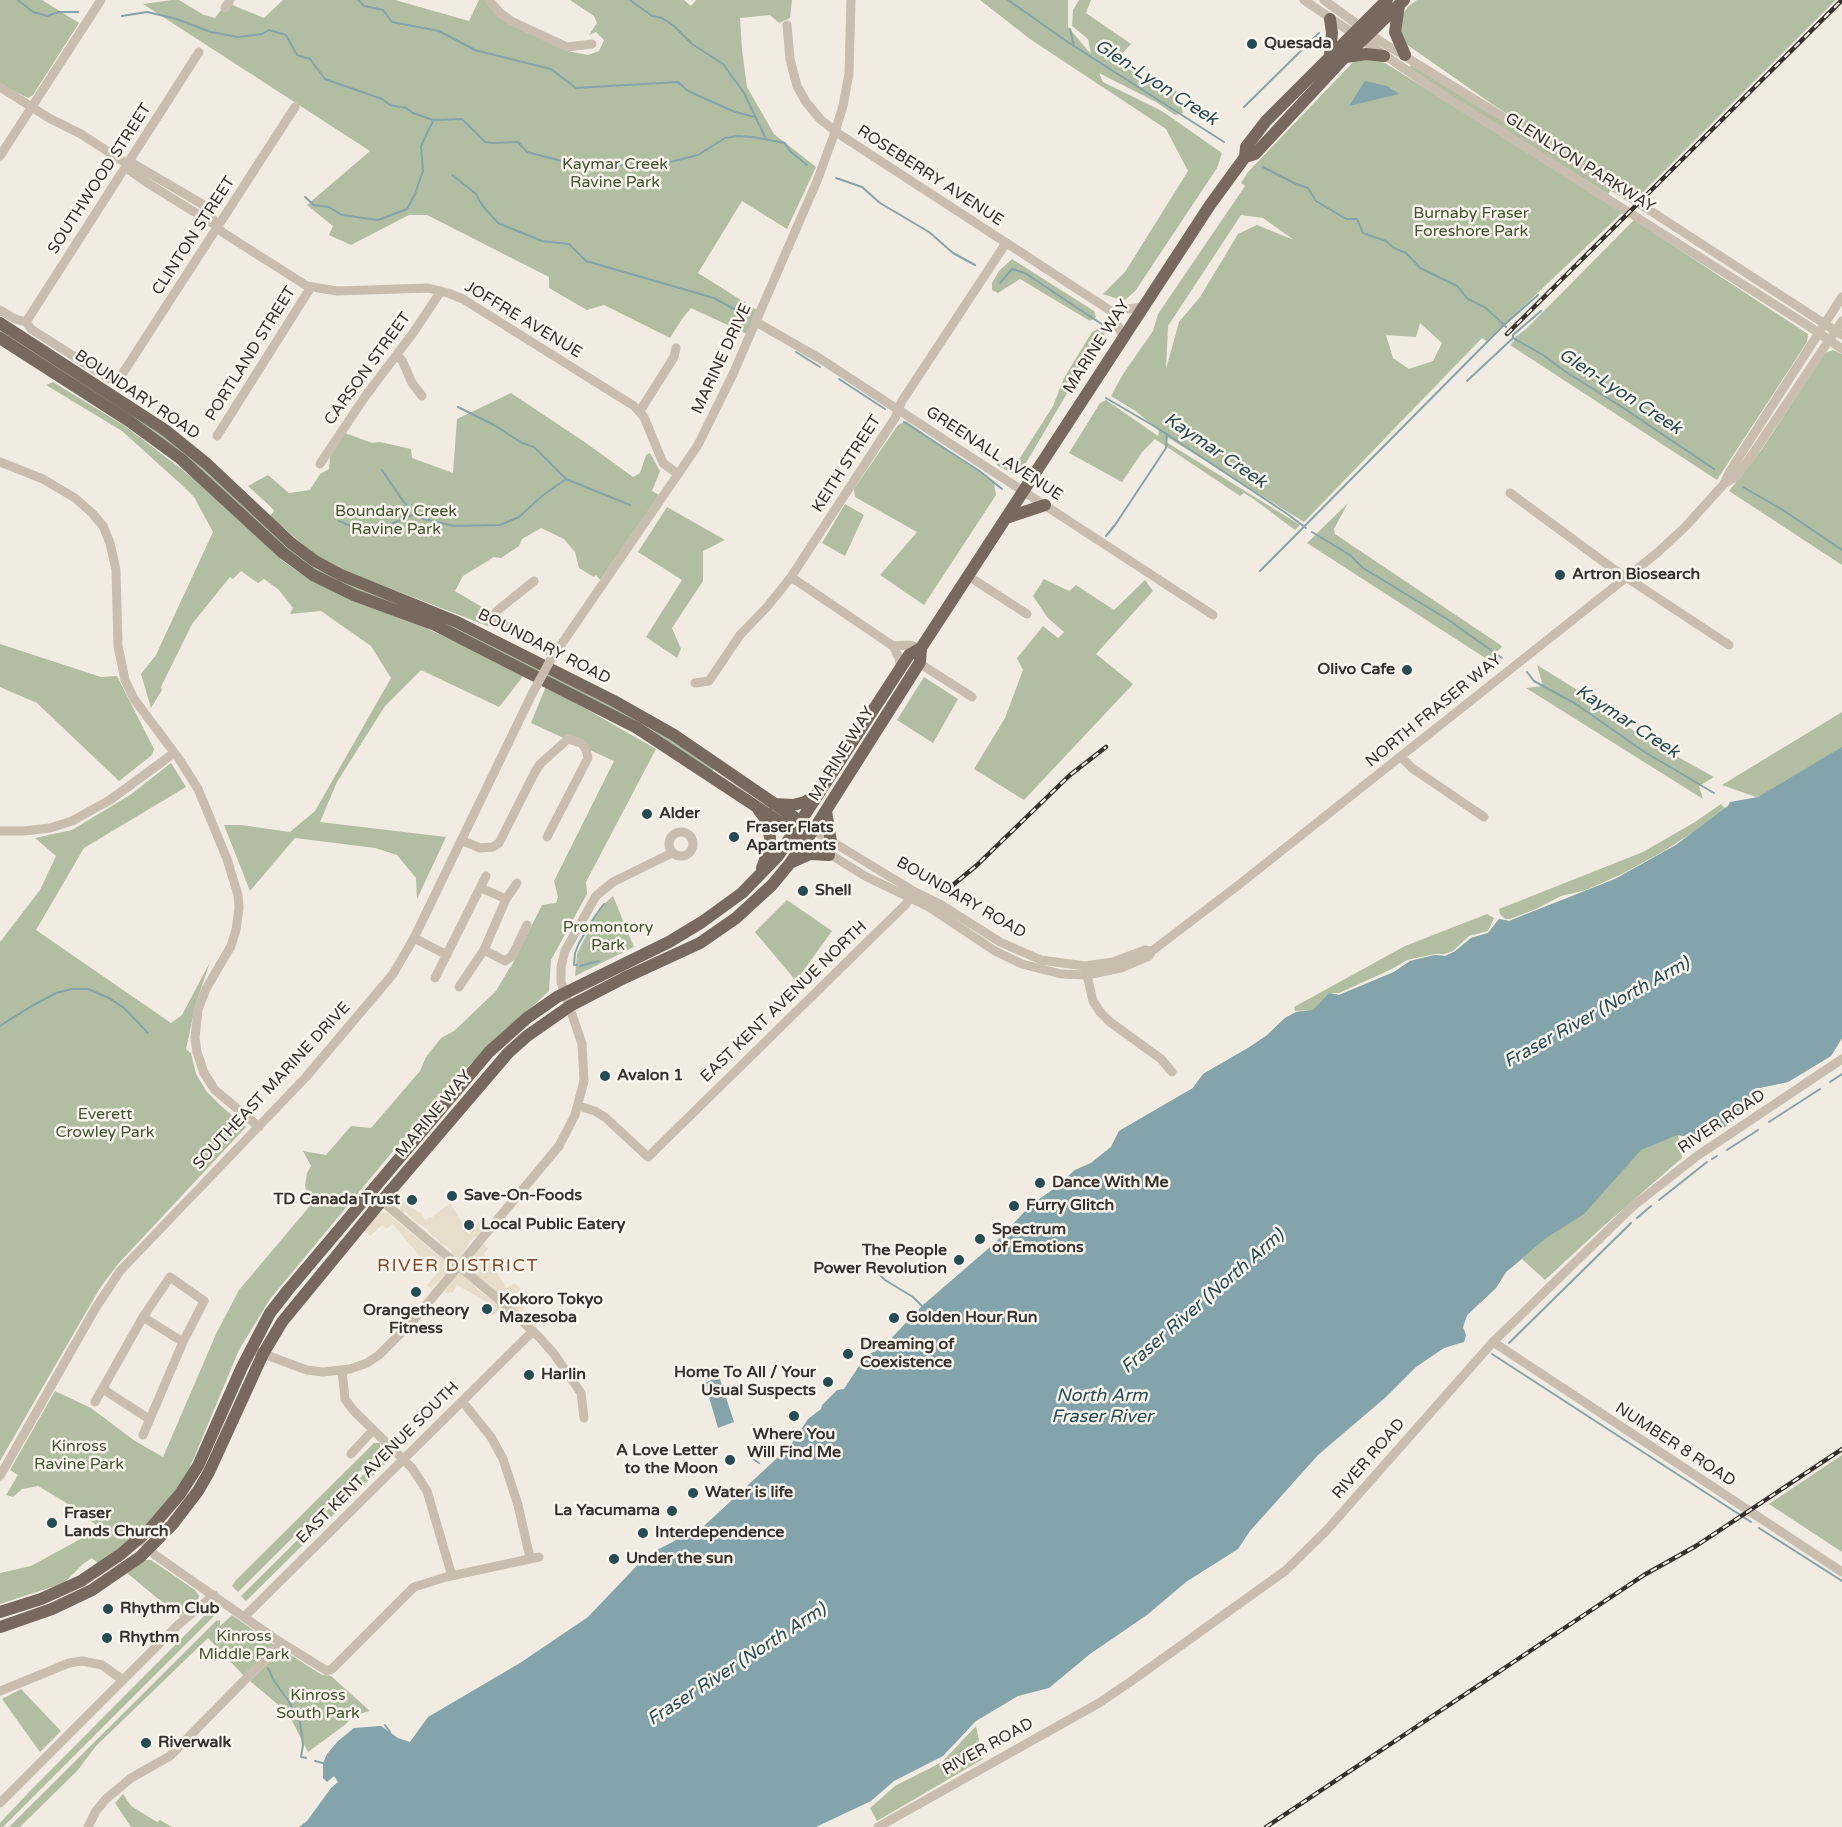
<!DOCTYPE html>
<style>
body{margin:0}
canvas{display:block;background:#f1ebe1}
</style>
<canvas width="1842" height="1827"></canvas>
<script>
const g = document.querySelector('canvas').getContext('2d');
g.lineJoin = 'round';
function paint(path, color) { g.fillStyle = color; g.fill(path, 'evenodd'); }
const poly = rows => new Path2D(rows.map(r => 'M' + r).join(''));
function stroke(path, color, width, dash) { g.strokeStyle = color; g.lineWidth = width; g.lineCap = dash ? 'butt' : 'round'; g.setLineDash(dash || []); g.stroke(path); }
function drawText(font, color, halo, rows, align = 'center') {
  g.font = font + ' "Varela Round",sans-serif'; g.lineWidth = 5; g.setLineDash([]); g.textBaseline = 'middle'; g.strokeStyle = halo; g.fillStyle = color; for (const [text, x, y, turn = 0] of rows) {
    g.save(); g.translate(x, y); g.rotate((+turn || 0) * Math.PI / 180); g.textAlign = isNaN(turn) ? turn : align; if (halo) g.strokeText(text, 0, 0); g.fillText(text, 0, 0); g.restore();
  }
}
paint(poly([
 [0,0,42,0,79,23,33,95,28,98,0,84],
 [172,0,179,0,204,15,215,18,221,10,224,12,230,4,264,18,283,0,395,0,469,21,479,0,485,0,567,51,588,55,599,51,604,40,596,32,589,35,597,23,594,16,570,0,684,0,691,6,696,0,792,0,790,18,779,23,770,15,740,18,742,50,747,87,774,134,816,167,787,229,742,201,698,273,757,310,747,334,691,308,682,319,670,338,604,305,587,310,549,288,549,277,427,215,409,215,351,245,329,235,333,226,307,205,370,151,143,4],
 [980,0,1068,0,1068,27,1091,54,1088,39,1072,26,1073,10,1079,0,1091,0,1086,13,1131,44,1115,61,1157,86,1165,83,1178,93,1183,113,1175,115,1156,102,1099,73,1103,82,1162,111,1222,153,1217,168,1136,290,1124,301,1103,294,1125,272,1188,171,1166,129,1030,39],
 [1417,0,1836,0,1637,198,1492,104,1406,44,1399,35,1402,15,1409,6],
 [1356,59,1375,59,1385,63,1623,212,1487,341,1482,338,1304,522,1167,437,1166,442,1300,525,1295,530,1255,500,1244,493,1240,496,1155,439,1143,451,1122,482,1069,453,1100,403,1106,400,1158,436,1159,431,1137,412,1111,396,1123,374,1153,331,1158,314,1245,186,1241,183,1248,172],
 [1241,215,1263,218,1294,240,1257,225,1238,234,1200,297,1179,322,1166,369,1168,326],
 [1420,323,1442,343,1433,361,1409,369,1393,358,1386,335,1416,337],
 [1411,65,1556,154,1611,190,1608,194,1408,69],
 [1634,220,1808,334,1807,342,1717,480,1510,345,1516,339,1514,338,1526,329],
 [1012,259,1094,311,1096,317,1090,321,1020,279,998,293,992,290,992,283,999,271],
 [1107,324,1103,340,1077,376,1077,373,1074,373,1075,380,1023,468,1014,474,998,466,996,463,1018,461,1053,406,1064,378,1092,332],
 [0,329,165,437,213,477,284,544,317,569,437,618,615,707,681,745,714,768,712,771,659,737,335,583,307,568,210,480,0,334],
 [1833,350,1842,354,1842,565,1729,491,1762,449,1825,353],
 [53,382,125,426,197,481,284,562,312,581,417,624,525,674,499,707,421,670,385,706,337,782,320,822,446,837,417,899,416,878,397,855,375,848,295,838,250,891,224,825,241,825,290,832,315,811,391,678,371,646,321,611,290,614,293,608,279,590,264,579,258,583,241,571,233,579,230,577,192,624,161,687,162,690,151,708,141,674,156,655,213,532,194,497,183,486,122,431,46,385],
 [511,393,586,443,633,477,640,473,646,455,650,453,660,471,652,491,659,495,600,580,596,575,594,577,579,568,575,552,564,539,541,528,522,539,519,546,501,558,494,557,463,576,455,591,487,610,490,627,348,572,314,554,270,516,274,511,272,508,248,486,268,475,289,493,310,490,320,474,329,469,330,457,345,433,372,443,380,442,411,449,412,458,453,473,457,419],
 [906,421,994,482,996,495,924,605,880,575,917,532,855,497,854,489,898,425],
 [1348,503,1334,529,1335,534,1499,644,1502,647,1492,656,1493,663,1307,543],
 [845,504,864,515,845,556,822,543],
 [667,507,725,540,703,551,703,581,672,628,681,649,677,658,646,637,682,580,638,552],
 [1044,579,1069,591,1076,585,1114,610,1145,580,1153,591,1096,654,1133,684,1024,800,974,769,1005,718,1023,670,1017,658,1043,626,1058,638,1064,632,1048,618,1033,596],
 [0,644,101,677,117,676,154,749,152,755,119,781,37,703,0,687],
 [1537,665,1608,709,1608,714,1651,742,1714,777,1699,786,1703,799,1526,688,1543,686],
 [924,677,958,699,933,743,897,720],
 [546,686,656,749,586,882,587,894,551,960,549,991,448,1085,270,1299,239,1350,188,1472,172,1495,143,1528,124,1546,98,1563,92,1558,83,1564,64,1583,0,1604,0,1573,31,1566,86,1536,103,1535,99,1527,65,1502,38,1486,22,1489,13,1497,6,1495,18,1475,10,1470,55,1391,91,1408,135,1441,163,1457,216,1334,239,1290,309,1207,305,1185,307,1173,311,1166,303,1151,326,1155,351,1126,371,1128,420,1071,426,1057,441,1038,454,1031,496,991,510,967,511,967,542,905,556,903,558,897,554,881,614,761,531,723],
 [1842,712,1842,763,1812,791,1756,797,1722,785],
 [171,763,186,787,84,848,36,930,171,1023,182,1015,210,962,196,1003,186,1049,191,1053,196,1074,207,1092,220,1105,246,1127,118,1264,100,1288,0,1461,0,942,40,890,56,856,35,838,72,830,130,795],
 [1721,804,1725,808,1728,806,1744,819,851,1379,865,1357,885,1345,922,1306,996,1242,1031,1205,1055,1188,1075,1170,1091,1163,1111,1147,1119,1131,1193,1088,1203,1074,1248,1048,1266,1036,1285,1018,1296,1012,1312,1010,1295,1011,1294,1007,1405,946,1487,914,1494,918,1488,931,1469,936,1453,951,1444,954,1435,954,1407,960,1392,969,1339,993,1329,993,1339,995,1394,972,1410,961,1435,955,1445,956,1454,952,1471,938,1488,933,1499,919,1509,921,1615,879,1676,845,1692,833,1664,851,1624,873,1586,890,1561,896,1536,909,1510,919,1505,919,1500,914,1499,909,1643,852,1695,822],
 [613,896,634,947,575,976,577,954,599,909],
 [787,900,832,931,796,981,755,932],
 [1842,1023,1842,1038,1831,1056,1788,1082,1759,1088,1750,1105,1725,1127,1695,1138,1678,1135,1682,1158,1598,1231,1545,1280,1522,1259,1506,1272,1496,1288,1467,1315,1463,1327,1447,1284,1575,1183],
 [374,1443,380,1443,380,1451,238,1592,232,1586,236,1580],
 [388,1450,393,1456,246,1601,241,1596],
 [1842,1455,1842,1552,1769,1504],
 [144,1560,151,1560,195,1590,199,1596,198,1600,180,1617,127,1573],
 [211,1609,215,1615,3,1827,0,1827,0,1823,29,1792],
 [232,1615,273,1644,274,1646,245,1677,208,1638,95,1747,78,1770,20,1827,9,1827,216,1621,220,1620,220,1626],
 [283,1650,322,1675,331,1676,370,1711,354,1715,346,1724,308,1752,288,1713,250,1681,279,1652],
 [21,1689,61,1731,40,1752,2,1699],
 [976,1726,983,1759,877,1821,870,1808,895,1786,942,1762],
 [123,1794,131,1806,157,1822,160,1820,172,1827,131,1827,115,1803]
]), '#b2bea2');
paint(poly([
 [395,1192,399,1195,400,1200,404,1203,407,1200,411,1205,410,1207,421,1213,425,1220,430,1217,431,1218,450,1203,469,1234,483,1217,489,1223,476,1238,474,1237,471,1240,461,1256,456,1258,451,1255,452,1251,446,1246,441,1244,436,1237,433,1237,427,1229,420,1224,418,1225,405,1211,403,1213,400,1210,401,1208,397,1205,393,1204,391,1198],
 [380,1212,387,1213,440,1257,450,1263,450,1270,431,1288,427,1285,437,1273,427,1265,393,1224,386,1229,382,1225,370,1236,363,1230],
 [483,1244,488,1248,484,1254,507,1288,514,1283,521,1289,514,1296,525,1307,519,1313,500,1294,491,1289,486,1282,476,1277,465,1266,467,1260],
 [457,1272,461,1272,473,1282,475,1287,502,1308,493,1316,489,1312,492,1305,457,1285,452,1293,450,1292,448,1294,445,1291]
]), '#e7ddca');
paint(poly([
 [1365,81,1387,86,1399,94,1349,106],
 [1842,747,1842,1038,1831,1056,1788,1082,1759,1088,1750,1105,1725,1127,1695,1138,1677,1135,1641,1150,1584,1214,1546,1238,1506,1272,1496,1288,1467,1315,1463,1327,1466,1335,1464,1342,1444,1348,1416,1367,1386,1397,1318,1455,1250,1531,1238,1549,1186,1582,1147,1615,1090,1654,1049,1688,1018,1696,976,1721,943,1756,894,1781,871,1801,816,1827,299,1827,307,1821,331,1788,338,1782,334,1776,327,1782,323,1778,323,1763,327,1754,338,1741,354,1728,381,1726,398,1738,410,1742,428,1717,520,1663,588,1617,647,1555,704,1526,790,1446,808,1419,821,1409,822,1405,837,1390,844,1389,865,1357,885,1345,922,1306,996,1242,1031,1205,1055,1188,1075,1170,1091,1163,1111,1147,1119,1131,1193,1088,1203,1074,1248,1048,1266,1036,1285,1018,1296,1012,1313,1010,1329,993,1339,995,1394,972,1410,961,1435,955,1445,956,1454,952,1471,938,1488,933,1499,919,1509,921,1615,879,1676,845,1728,806,1730,802,1758,797],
 [719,1376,734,1422,718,1428,705,1383]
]), '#83a4ab');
stroke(poly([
 [18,0,33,12,47,16,59,12,78,12],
 [358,0,364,6,383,10,392,22,439,31,475,50,551,69,576,88,678,82,688,91,735,112,755,117],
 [630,0,652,16,662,18,674,26,692,44,723,64,744,93,766,139],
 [1008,0,1072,45],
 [122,16,147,12,177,19,211,32,238,37,262,34,269,30,286,35,297,55,310,59,325,79,382,99,390,105,406,108,413,113,433,120,462,119,485,142,492,143,518,142,527,152,562,161,633,166,670,162,698,155,725,138,738,136,753,137,785,143,790,151,807,165],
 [1070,29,1074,46,1224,142],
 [1244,107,1319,33],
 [1263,167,1296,184,1308,188,1316,201,1346,219,1357,219,1363,233,1386,241,1394,248,1406,253,1420,268,1457,286,1468,299,1486,308,1506,327],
 [452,175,476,194,482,205,498,223,542,241,569,244,586,261,714,298,745,315],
 [836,178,862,187,880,203,929,232,953,253,975,265],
 [305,197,314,205,329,207,342,215,378,220,407,209,415,194,423,171,421,146,433,121],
 [1000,283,1012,269,1025,273,1103,325,1075,375,1076,377],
 [1541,311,1513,335,1513,338,1543,355,1566,372,1622,407,1714,469],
 [796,352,820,367],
 [839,379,885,409],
 [1467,381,1513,338],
 [1106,398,1159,429,1286,513,1306,528],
 [458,407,494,425,522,443,534,447,566,479,630,505],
 [904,422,981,472,1002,489],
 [382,470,403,501,415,514,424,519,454,526,500,525,519,517,542,496,566,479],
 [1743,487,1783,510,1842,550],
 [339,521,356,528,391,524,415,514],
 [1312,532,1350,555,1363,568,1447,619,1502,658],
 [1106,536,1115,525,1166,448,1167,435],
 [1260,571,1504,325,1538,295],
 [1527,672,1534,681,1576,704,1643,751,1714,793],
 [577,965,574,965,575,953,579,943,595,916,604,904],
 [580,966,599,961],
 [0,1026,30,1007,56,993,72,989,88,989,109,998,124,1008,148,1033],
 [1830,1082,1842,1074],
 [1769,1122,1820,1089],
 [1727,1150,1758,1130],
 [1712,1159,1717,1156],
 [1659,1200,1707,1162],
 [1637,1218,1651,1206],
 [873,1268,885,1280,913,1297,922,1306],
 [1509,1343,1631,1223],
 [1492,1354,1751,1522],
 [748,1456,759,1463],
 [1759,1528,1842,1581],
 [268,1668,274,1681,288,1700,300,1722,303,1745,301,1757,306,1758],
 [385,1725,390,1732],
 [315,1761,323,1763]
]), '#83a4ab', 2);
stroke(poly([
 [489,0,500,13,511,21,567,47,592,44],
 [1304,0,1440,93,1807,325,1842,349],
 [1324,0,1380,41,1552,147,1842,335],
 [225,8,230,0],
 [787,25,790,59,797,86,806,102,821,120,842,136,1111,311,1123,337],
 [0,87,49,118,81,134,127,164,132,163,202,204,222,232,307,286,337,291,428,288,448,293,463,299,634,406,644,417,663,463,678,474],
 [0,156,101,0],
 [127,164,128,169,146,182,212,223],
 [0,310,15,319,26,322,31,329,108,378,115,381,119,379,295,107],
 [1111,311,1143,307],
 [26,322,199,52],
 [756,322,819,358,1213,615],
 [397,356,402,360,412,383,422,396],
 [640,411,674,357,676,348],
 [217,436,311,287],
 [0,462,43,479,75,498,92,513,103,526,110,543,116,570,118,646,125,680,134,699,179,759,198,789,227,859,238,895,239,908,236,930,231,946,206,989,198,1010,195,1038,197,1052,204,1073,215,1090,259,1127],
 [320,464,364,398,413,333,441,291],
 [1724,484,1737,476,1758,446,1842,321],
 [1510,493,1612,568,1729,645],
 [968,576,1027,614],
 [791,577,893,646,899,658,901,669],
 [534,581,498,610,494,615,498,621,554,654],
 [893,646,910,645,921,648],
 [550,661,698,445,733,374,817,181,835,132,843,106,849,74,851,0],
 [919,663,972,697],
 [695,683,709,681,740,635,767,607,791,577,895,418,902,401,1006,243],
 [1401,757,1412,768,1484,817],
 [813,830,915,892,940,904,1000,942,1041,960,1085,966,1113,962,1145,950,1152,951],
 [0,831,24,831,50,828,72,821,110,800,174,753],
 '669 844a12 12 0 1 1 24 0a12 12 0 1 1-24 0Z',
 [461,840,480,848,493,847,499,843,535,772,540,764,568,739,581,743,586,749,588,758,547,837],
 [807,840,865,876,929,907,995,951,1022,964,1061,974,1087,975,1121,968,1149,956,1152,951,1236,887,1657,553,1685,527,1724,484,1730,471,1842,297],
 [481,888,506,899],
 [414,938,447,955],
 [484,950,505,961,512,956,527,925],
 [1086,971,1093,1001,1100,1012,1110,1022,1161,1059,1172,1072],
 [435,978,486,876],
 [459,987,484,950,506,899,517,883],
 [578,1106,595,1111,606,1118,648,1157,905,905,915,892],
 [377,1197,504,1304,540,1338,554,1354,581,1393,584,1418],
 [143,1317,183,1342],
 [1493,1342,1842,1572],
 [258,1352,307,1370,323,1372,350,1369,367,1363,379,1355,411,1323,559,1146,575,1115,584,1081,582,1044,561,982,561,967,565,951,596,896,613,882,672,853],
 [342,1371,345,1399,354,1411,412,1468,427,1491,452,1576],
 [103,1389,149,1419],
 [462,1401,491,1437,503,1459,518,1505,530,1558],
 [95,1402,143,1317,170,1277,204,1301,183,1342,143,1435],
 [351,1454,373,1430],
 [0,1476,95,1309,120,1271,306,1077,393,974,414,938,532,694],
 [140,1539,155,1555,274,1638,327,1671,332,1669,414,1587,446,1577,539,1557],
 [244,1617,533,1331],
 [0,1691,69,1663,82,1661,102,1665,123,1680],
 [0,1803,178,1625,214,1595],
 [88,1827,96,1811,106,1799,131,1778,170,1756,281,1643],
 [878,1827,1099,1703,1130,1682,1285,1571,1326,1531,1493,1342,1632,1207,1697,1156,1842,1059]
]), '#c8bdae', 9);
stroke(poly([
 [1399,5,1395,32,1405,55],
 [1330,19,1332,33,1330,55],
 [1346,57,1366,54,1384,56],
 [1245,157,1246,147,1266,121,1387,0],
 [0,323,165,430,207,464,291,543,315,561,341,575,457,622,614,701,674,735,807,826],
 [0,338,129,421,181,459,283,553,313,575,354,595,433,624,637,728,801,836],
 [1006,518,1045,505],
 [774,804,793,805,805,802,817,794],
 [758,809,766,820,770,837,770,847,762,868],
 [826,811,831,842],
 [792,862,810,854,829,855],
 [0,1612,41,1599,81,1581,121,1554,150,1529,180,1494,198,1466,242,1367,270,1313,288,1290,489,1052,527,1018,557,997,669,942,702,922,742,893,778,856,909,655,921,648],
 [0,1627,52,1609,92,1590,140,1557,172,1525,198,1491,209,1472,263,1354,282,1322,374,1210,508,1053,527,1036,570,1006,624,978,700,943,736,918,772,885,791,862,818,823,920,662,921,648,1210,205,1245,157,1255,154,1345,57,1404,0]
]), '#77695e', 12);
const rail = poly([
 [1507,334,1842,0],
 [948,889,976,866,1070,775,1106,747],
 [1266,1827,1644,1575,1696,1546,1842,1449]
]);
stroke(rail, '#37302b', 4.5);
stroke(rail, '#f9f5ed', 2, [7]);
stroke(poly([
 [532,694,550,661]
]), '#c8bdae', 9);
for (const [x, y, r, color] of [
 [1252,44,6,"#254c54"],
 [1560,575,6,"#254c54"],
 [1407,670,6,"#254c54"],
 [647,814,6,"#254c54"],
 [734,837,6,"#254c54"],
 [803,891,6,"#254c54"],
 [605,1076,6,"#254c54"],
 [1040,1183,6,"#254c54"],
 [452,1196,6,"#254c54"],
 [412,1200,6,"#254c54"],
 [1014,1206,6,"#254c54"],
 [469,1225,6,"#254c54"],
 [980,1239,6,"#254c54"],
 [959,1260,6,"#254c54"],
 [416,1292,6,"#254c54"],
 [487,1309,6,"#254c54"],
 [894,1318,6,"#254c54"],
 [848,1354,6,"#254c54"],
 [529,1375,6,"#254c54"],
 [828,1382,6,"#254c54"],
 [794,1416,6,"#254c54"],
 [730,1460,6,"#254c54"],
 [693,1493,6,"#254c54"],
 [672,1511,6,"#254c54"],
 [52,1523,6,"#254c54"],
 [643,1533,6,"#254c54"],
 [614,1559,6,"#254c54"],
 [108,1609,6,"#254c54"],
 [107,1638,6,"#254c54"],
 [146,1743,6,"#254c54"]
]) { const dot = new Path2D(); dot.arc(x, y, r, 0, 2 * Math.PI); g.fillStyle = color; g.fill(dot); stroke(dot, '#f9f5ed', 2); }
drawText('bold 16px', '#37302b', '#f9f5ed', [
 ["Quesada",1264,44],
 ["Artron Biosearch",1572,575],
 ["Olivo Cafe",1395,670,"right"],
 ["Alder",659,814],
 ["Fraser Flats",746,828],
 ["Apartments",746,846],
 ["Shell",815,891],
 ["Avalon 1",617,1076],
 ["Dance With Me",1052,1183],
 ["Save-On-Foods",464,1196],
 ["TD Canada Trust",400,1200,"right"],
 ["Furry Glitch",1026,1206],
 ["Local Public Eatery",481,1225],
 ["Spectrum",992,1230],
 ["of Emotions",992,1248],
 ["The People",947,1251,"right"],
 ["Power Revolution",947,1269,"right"],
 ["Kokoro Tokyo",499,1300],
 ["Mazesoba",499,1318],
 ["Orangetheory",416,1311,"center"],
 ["Fitness",416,1329,"center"],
 ["Golden Hour Run",906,1318],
 ["Dreaming of",860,1345],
 ["Coexistence",860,1363],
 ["Home To All / Your",816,1373,"right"],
 ["Usual Suspects",816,1391,"right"],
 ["Harlin",541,1375],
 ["Where You",794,1435,"center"],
 ["Will Find Me",794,1453,"center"],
 ["A Love Letter",718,1451,"right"],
 ["to the Moon",718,1469,"right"],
 ["Water is life",705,1493],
 ["La Yacumama",660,1511,"right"],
 ["Fraser",64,1514],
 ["Lands Church",64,1532],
 ["Interdependence",655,1533],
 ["Under the sun",626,1559],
 ["Rhythm Club",120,1609],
 ["Rhythm",119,1638],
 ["Riverwalk",158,1743]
], 'left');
drawText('16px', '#37302b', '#f9f5ed', [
 ["GLENLYON PARKWAY",1580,163,32],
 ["ROSEBERRY AVENUE",930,176,33],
 ["SOUTHWOOD STREET",100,179,-57],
 ["CLINTON STREET",194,236,-57],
 ["JOFFRE AVENUE",523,320,31],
 ["MARINE WAY",1097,347,-57],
 ["PORTLAND STREET",251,354,-58],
 ["MARINE DRIVE",722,359,-65],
 ["CARSON STREET",368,369,-54],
 ["BOUNDARY ROAD",137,395,34],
 ["GREENALL AVENUE",994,454,33],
 ["KEITH STREET",847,464,-57],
 ["BOUNDARY ROAD",544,647,27],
 ["NORTH FRASER WAY",1434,711,-39],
 ["MARINE WAY",842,754,-58],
 ["BOUNDARY ROAD",961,898,30],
 ["EAST KENT AVENUE NORTH",784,1002,-44],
 ["SOUTHEAST MARINE DRIVE",272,1086,-47],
 ["MARINE WAY",434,1114,-50],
 ["RIVER ROAD",1722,1122,-34],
 ["NUMBER 8 ROAD",1675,1445,33],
 ["RIVER ROAD",1369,1459,-49],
 ["EAST KENT AVENUE SOUTH",378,1463,-45],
 ["RIVER ROAD",988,1747,-29]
]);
drawText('16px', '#435332', '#f9f5ed', [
 ["Kaymar Creek",615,165],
 ["Ravine Park",615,183],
 ["Burnaby Fraser",1471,214],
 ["Foreshore Park",1471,232],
 ["Boundary Creek",396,512],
 ["Ravine Park",396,530],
 ["Promontory",608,928],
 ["Park",608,946],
 ["Everett",105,1115],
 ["Crowley Park",105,1133],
 ["Kinross",79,1447],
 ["Ravine Park",79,1465],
 ["Kinross",244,1637],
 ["Middle Park",244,1655],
 ["Kinross",318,1696],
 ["South Park",318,1714]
]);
drawText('italic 18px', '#254c54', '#f9f5ed', [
 ["Glen-Lyon Creek",1156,83,33],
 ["Glen-Lyon Creek",1620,392,33],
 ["Kaymar Creek",1215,451,34],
 ["Kaymar Creek",1627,722,33],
 ["Fraser River (North Arm)",1597,1013,-29],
 ["Fraser River (North Arm)",1203,1302,-41],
 ["North Arm",1102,1396],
 ["Fraser River",1102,1417],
 ["Fraser River (North Arm)",737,1665,-33]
]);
g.letterSpacing = '1.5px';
drawText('18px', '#7d4a2d', '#f9f5ed', [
 ["RIVER DISTRICT",458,1266]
]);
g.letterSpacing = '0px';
</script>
